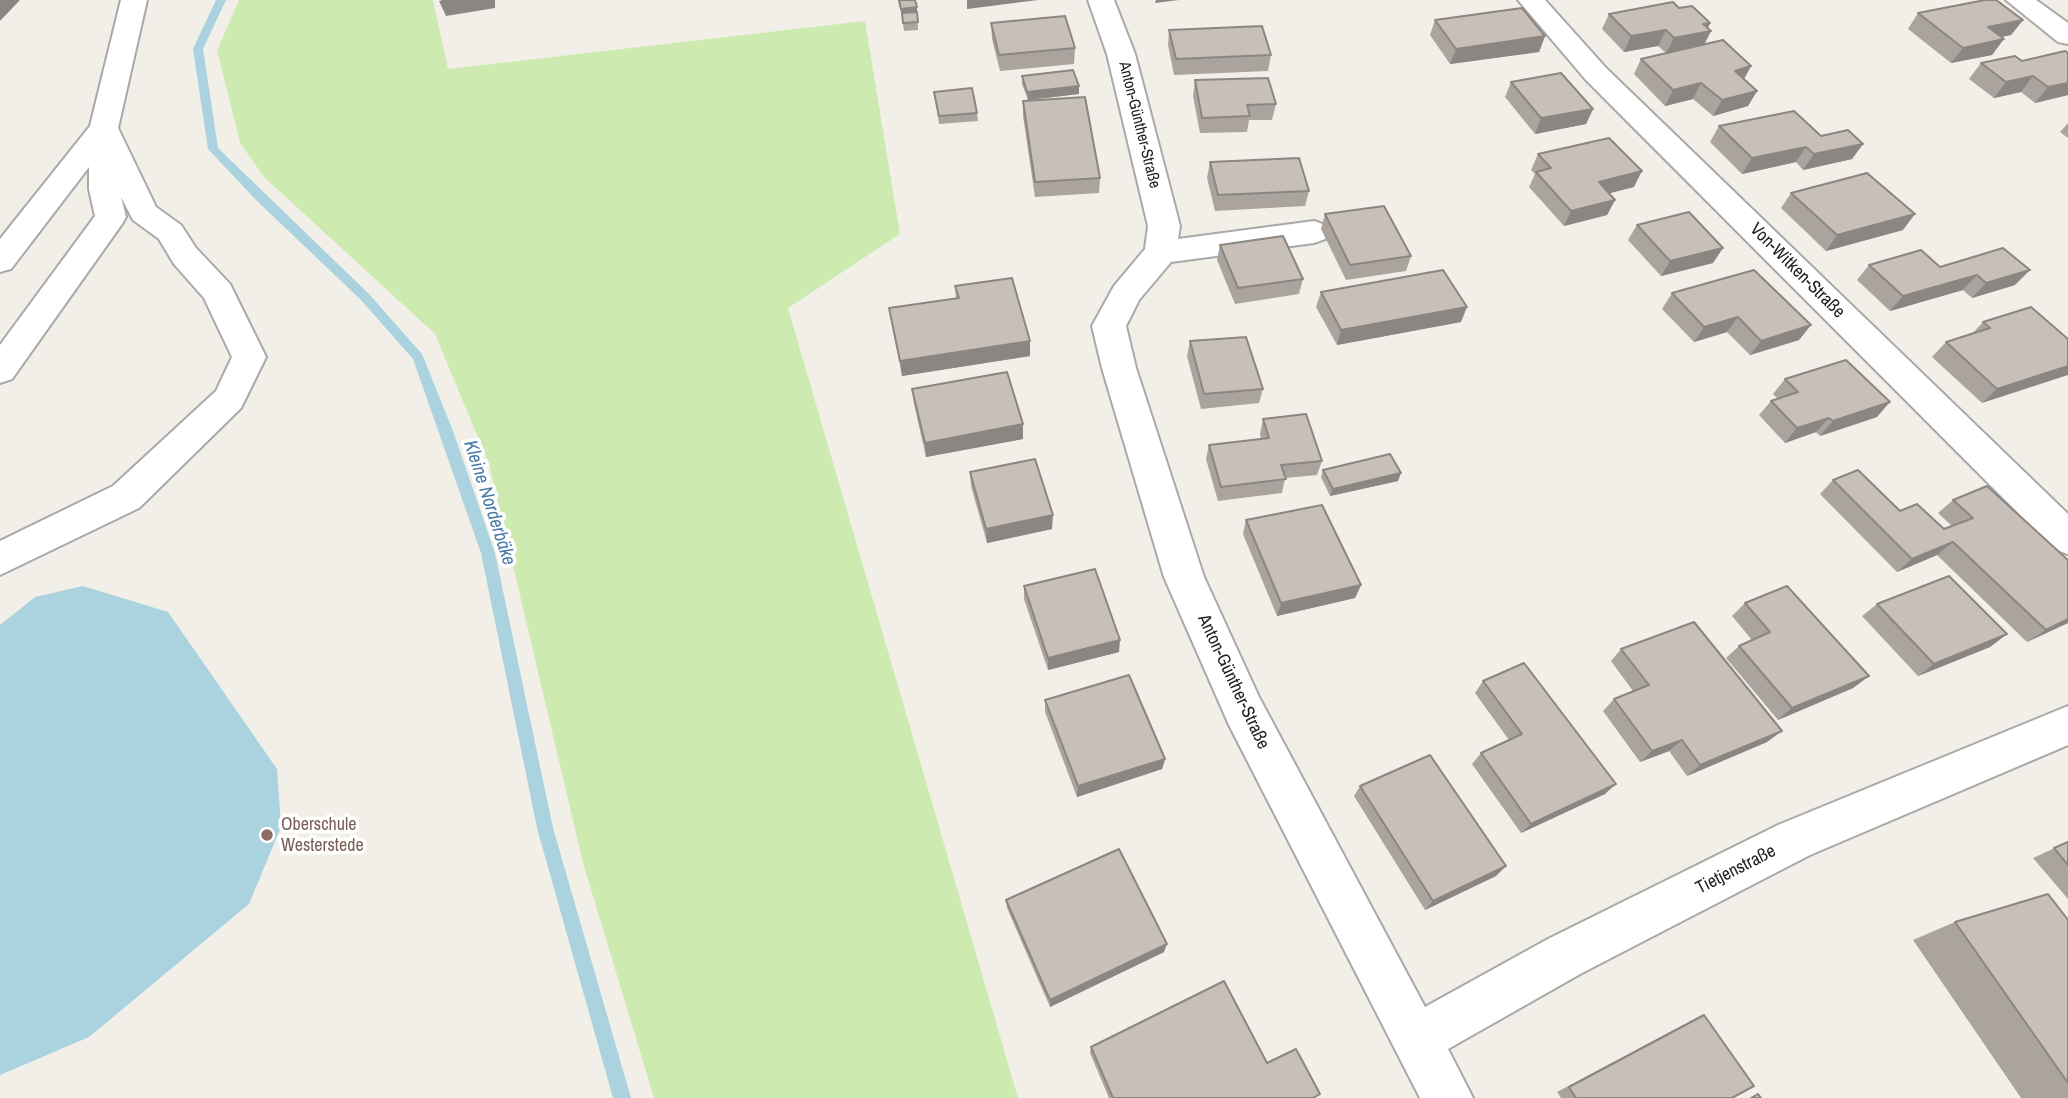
<!DOCTYPE html>
<meta charset="utf-8">
<style>
body{margin:0}
canvas{display:block;background:#f2efe9}
</style>
<canvas width="2068" height="1098"></canvas>
<script>
const g = document.querySelector('canvas').getContext('2d');
g.lineJoin = 'round';
function paint(path, color) { g.fillStyle = color; g.fill(path, 'evenodd'); }
const poly = rows => new Path2D(rows.map(r => 'M' + r).join(''));
function stroke(path, color, width, dash) { g.strokeStyle = color; g.lineWidth = width; g.lineCap = dash ? 'butt' : 'round'; g.setLineDash(dash || []); g.stroke(path); }
function drawText(font, color, halo, rows, align = 'center') {
  g.font = font + ' "Archivo Narrow",sans-serif'; g.lineWidth = 7; g.setLineDash([]); g.textBaseline = 'middle'; g.strokeStyle = halo; g.fillStyle = color; for (const [text, x, y, turn = 0] of rows) {
    g.save(); g.translate(x, y); g.rotate((+turn || 0) * Math.PI / 180); g.textAlign = isNaN(turn) ? turn : align; if (halo) g.strokeText(text, 0, 0); g.fillText(text, 0, 0); g.restore();
  }
}
paint(poly([
 [239,0,433,0,448,69,865,21,900,234,788,308,1018,1098,654,1098,583,863,489,464,435,334,264,177,240,143,217,51]
]), '#cdebb0');
paint(poly([
 [83,586,168,612,277,769,281,827,249,904,89,1037,0,1075,0,625,35,597]
]), '#aad3df');
paint(poly([
 [216,0,226,0,203,49,218,148,369,294,422,354,453,431,495,553,553,828,631,1098,613,1098,537,828,481,553,413,359,361,300,256,200,208,149,193,49,216,0]
]), '#aad3df');
const minor = poly([
 [121,0,147,0,118,128,156,207,181,225,196,248,230,284,266,357,241,408,139,508,0,575,0,541,113,486,216,391,232,357,204,298,174,264,159,239,133,220,121,197,126,217,122,224,12,379,0,383,0,345,95,216,89,189,89,167,11,269,0,272,0,239,90,126,121,0],
 [1088,0,1114,0,1135,54,1180,226,1178,239,1314,221,1325,225,1330,232,1325,239,1314,243,1171,262,1139,300,1126,326,1136,368,1204,577,1259,697,1425,1007,1548,939,1778,825,2068,706,2068,745,1810,855,1582,973,1448,1049,1473,1098,1420,1098,1229,725,1164,577,1102,368,1092,326,1114,286,1145,249,1148,226,1107,54,1088,0],
 [1518,0,1545,0,1606,68,2068,514,2068,554,2054,549,1586,80,1518,0],
 [2006,0,2036,0,2068,23,2068,44,2058,42,2006,0]
]);
stroke(minor, '#a9a9a9', 4);
paint(minor, '#fff');
paint(poly([
 [898,0,915,0,917,7,918,30,904,31,902,17],
 [1679,8,1710,23,1708,28,1711,31,1704,44,1751,66,1744,79,1757,91,1748,106,1713,116,1693,99,1665,106,1634,74,1641,59,1666,53,1658,46,1624,52,1602,29,1609,14],
 [1918,13,2023,20,2011,35,2002,37,1992,55,1951,63,1908,29],
 [1435,20,1545,36,1539,52,1450,64,1430,35],
 [991,23,1075,48,1074,64,1000,71,992,39],
 [1169,30,1271,55,1268,71,1174,75,1168,45],
 [2015,56,2068,95,2035,103,2021,92,1994,98,1969,79,1981,63],
 [1022,76,1079,94,1028,100,1022,84],
 [1195,80,1276,104,1272,120,1249,120,1247,132,1200,133,1193,96],
 [1511,82,1593,109,1586,124,1535,134,1505,97],
 [934,92,977,113,978,121,939,124],
 [1023,101,1100,178,1099,193,1035,197,1023,116],
 [2068,123,2068,138,2060,132],
 [1719,126,1821,136,1863,144,1852,159,1803,170,1796,162,1742,174,1710,142],
 [1538,154,1634,187,1609,193,1615,200,1607,215,1564,226,1529,187,1535,174,1531,170],
 [1210,162,1309,191,1305,206,1215,211,1207,178],
 [1791,193,1903,230,1826,251,1781,208],
 [1325,214,1411,256,1406,271,1346,280,1321,229],
 [1637,225,1713,263,1661,276,1628,240],
 [1220,245,1303,279,1299,294,1235,304,1217,260],
 [2003,248,2015,285,1972,298,1963,290,1890,311,1857,280,1869,265,1940,267],
 [955,286,1030,341,1030,356,902,376,889,308,956,298],
 [1321,292,1461,322,1337,345,1316,307],
 [1672,293,1811,325,1799,340,1750,355,1727,332,1694,342,1662,309],
 [1983,322,2068,339,1982,403,1932,357,1946,342,1972,334],
 [1190,341,1263,389,1259,403,1201,409,1187,356],
 [1785,379,1877,417,1820,436,1816,432,1785,443,1759,415,1771,401,1778,399,1773,394],
 [912,389,1023,439,926,457,914,404],
 [1263,419,1322,461,1317,475,1285,478,1282,493,1218,501,1206,459,1209,445,1261,439,1260,434],
 [1323,470,1398,481,1330,496,1321,477],
 [970,472,1052,529,987,543,971,486],
 [1833,480,1944,529,1952,526,1938,513,1953,500,2068,560,2068,623,2027,642,1937,555,1897,572,1820,494],
 [1246,520,1361,585,1355,598,1277,616,1243,534],
 [1024,586,1119,652,1048,670,1024,599],
 [1745,603,1869,676,1853,688,1778,720,1726,658,1739,646,1752,640,1732,616],
 [1877,604,2007,634,1990,647,1918,676,1862,616],
 [1621,649,1767,742,1687,776,1669,751,1640,762,1603,711,1614,699,1633,691,1611,661],
 [1483,681,1605,794,1521,833,1472,764,1481,753,1509,740,1475,693],
 [1045,700,1165,759,1162,769,1077,797,1045,712],
 [1360,786,1496,876,1425,910,1354,796],
 [2068,842,2068,899,2033,858],
 [1006,900,1164,952,1050,1007,1007,908],
 [2068,920,2068,1098,2021,1098,1913,940,1955,922],
 [1704,1015,1732,1098,1561,1098,1557,1092,1689,1022],
 [1091,1047,1267,1063,1315,1098,1109,1098,1090,1053]
]), '#aba49e');
paint(poly([
 [0,0,20,0,0,21],
 [443,0,495,0,495,8,446,16,439,1],
 [967,0,1038,0,967,9],
 [1156,0,1179,0,1155,3],
 [917,7,917,15,902,17,901,9],
 [2023,20,2011,35,1976,42,1988,27],
 [1710,23,1706,32,1711,31,1703,47,1666,53,1674,38,1703,24],
 [1666,30,1658,46,1624,52,1631,36],
 [1545,36,1539,52,1450,64,1456,49],
 [2004,39,1992,55,1951,63,1963,48],
 [1751,66,1742,82,1735,71],
 [2033,76,2021,92,1994,98,2006,82],
 [1701,83,1693,99,1665,106,1673,90],
 [2068,83,2068,95,2035,103,2048,87],
 [1079,86,1079,94,1028,100,1027,92],
 [1757,91,1748,106,1713,116,1722,100],
 [1593,109,1586,124,1535,134,1541,118],
 [1863,144,1852,159,1803,170,1814,154],
 [1806,147,1796,162,1742,174,1752,158],
 [1642,171,1634,187,1591,198,1599,182],
 [1615,200,1607,215,1564,226,1571,211],
 [1915,214,1903,230,1826,251,1837,235],
 [1723,248,1713,263,1661,276,1670,261],
 [2030,270,2015,285,1972,298,1986,283],
 [1977,275,1963,290,1890,311,1903,296],
 [1467,307,1461,322,1337,345,1341,330],
 [1738,317,1727,332,1694,342,1704,327],
 [1811,325,1799,340,1750,355,1761,341],
 [1030,341,1030,356,902,376,900,361],
 [2068,366,2068,375,1982,403,1997,389],
 [1890,402,1877,417,1820,436,1833,421],
 [1829,418,1816,432,1785,443,1797,428],
 [1023,424,1023,439,926,457,925,443],
 [1401,473,1398,481,1330,496,1333,489],
 [1053,515,1052,529,987,543,986,529],
 [1953,542,1937,555,1897,572,1912,559],
 [1361,585,1355,598,1277,616,1281,603],
 [2068,619,2068,623,2027,642,2046,630],
 [2007,634,1990,647,1918,676,1934,664],
 [1120,640,1119,652,1048,670,1048,658],
 [1869,676,1853,688,1778,720,1792,708],
 [1782,731,1767,742,1687,776,1700,765],
 [1682,740,1669,751,1640,762,1652,751],
 [1165,759,1162,769,1077,797,1078,786],
 [1616,784,1605,794,1521,833,1531,824],
 [1506,866,1496,876,1425,910,1433,901],
 [1167,944,1164,952,1050,1007,1050,1000]
]), '#8b8681');
const building = poly([
 [899,0,915,0,917,7,901,9,899,0],
 [1985,0,1996,0,2023,20,1988,27,2004,39,1963,48,1918,13,1985,0],
 [1673,2,1679,8,1692,6,1710,23,1703,24,1711,31,1674,38,1666,30,1631,36,1609,14,1673,2],
 [1522,8,1545,36,1456,49,1435,20,1522,8],
 [917,12,918,22,903,23,902,13,917,12],
 [1065,16,1075,48,999,55,991,23,1065,16],
 [1262,26,1271,55,1176,59,1169,30,1262,26],
 [1723,40,1751,66,1735,71,1757,91,1722,100,1701,83,1673,90,1641,59,1723,40],
 [2065,51,2068,53,2068,83,2048,87,2033,76,2006,82,1981,63,2015,56,2022,61,2065,51],
 [1073,70,1079,86,1027,92,1022,76,1073,70],
 [1561,73,1593,109,1541,118,1511,82,1561,73],
 [1268,78,1276,104,1247,105,1250,116,1202,118,1195,80,1268,78],
 [972,88,977,113,939,116,934,92,972,88],
 [1085,97,1100,178,1035,182,1023,101,1085,97],
 [1794,111,1821,136,1848,130,1863,144,1814,154,1806,147,1752,158,1719,126,1794,111],
 [1609,138,1642,171,1599,182,1615,200,1571,211,1536,172,1551,168,1538,154,1609,138],
 [1299,158,1309,191,1218,195,1210,162,1299,158],
 [1867,173,1915,214,1837,235,1791,193,1867,173],
 [1384,206,1411,256,1350,265,1325,214,1384,206],
 [1689,212,1723,248,1670,261,1637,225,1689,212],
 [1283,236,1303,279,1238,288,1220,245,1283,236],
 [2003,248,2030,270,1986,283,1977,275,1903,296,1869,265,1921,250,1940,267,2003,248],
 [1443,270,1467,307,1341,330,1321,292,1443,270],
 [1754,270,1811,325,1761,341,1738,317,1704,327,1672,293,1754,270],
 [1012,278,1030,341,900,361,889,308,959,298,955,286,1012,278],
 [2031,307,2068,339,2068,366,1997,389,1946,342,1990,328,1983,322,2031,307],
 [1246,337,1263,389,1204,394,1190,341,1246,337],
 [1846,360,1890,402,1833,421,1829,418,1797,428,1771,401,1798,392,1785,379,1846,360],
 [1007,372,1023,424,925,443,912,389,1007,372],
 [1306,414,1322,461,1281,465,1286,479,1221,487,1209,445,1269,438,1263,419,1306,414],
 [1390,454,1401,473,1333,489,1323,470,1390,454],
 [1035,459,1053,515,986,529,970,472,1035,459],
 [1858,470,1900,511,1917,504,1944,529,1973,518,1953,500,1987,486,2068,560,2068,619,2046,630,1953,542,1912,559,1833,480,1858,470],
 [1322,505,1361,585,1281,603,1246,520,1322,505],
 [1095,569,1120,640,1048,658,1024,586,1095,569],
 [1949,576,2007,634,1934,664,1877,604,1949,576],
 [1787,586,1869,676,1792,708,1739,646,1770,632,1745,603,1787,586],
 [1694,622,1782,731,1700,765,1682,740,1652,751,1614,699,1649,685,1621,649,1694,622],
 [1524,663,1616,784,1531,824,1481,753,1522,734,1483,681,1524,663],
 [1129,675,1165,759,1078,786,1045,700,1129,675],
 [1430,755,1506,866,1433,901,1360,786,1430,755],
 [2068,842,2068,865,2054,848,2068,842],
 [1119,849,1167,944,1050,1000,1006,900,1119,849],
 [2048,894,2068,920,2068,1083,1955,922,2048,894],
 [1224,981,1267,1063,1296,1049,1320,1094,1313,1098,1113,1098,1091,1047,1224,981],
 [1704,1015,1754,1086,1732,1098,1576,1098,1569,1087,1704,1015],
 [1758,1094,1761,1098,1751,1098,1758,1094]
]);
paint(building, '#c7bfb8');
stroke(building, '#8b8681', 2);
for (const [x, y, r, color] of [
 [267,835,7,"#8d6e63"]
]) { const dot = new Path2D(); dot.arc(x, y, r, 0, 2 * Math.PI); g.fillStyle = color; g.fill(dot); stroke(dot, '#fff', 2.5); }
drawText('16px', '#222', '#fff', [
 ["Anton-Günther-Straße",1139,125,76]
]);
drawText('18px', '#222', '#fff', [
 ["Von-Witken-Straße",1797,271,45],
 ["Anton-Günther-Straße",1233,682,65],
 ["Tietjenstraße",1736,870,-27]
]);
drawText('18px', '#785e54', '#fff', [
 ["Oberschule",281,825],
 ["Westerstede",281,846]
], 'left');
drawText('italic 19px', '#4a7aab', '#fff', [
 ["Kleine Norderbäke",489,503,72]
]);
</script>
